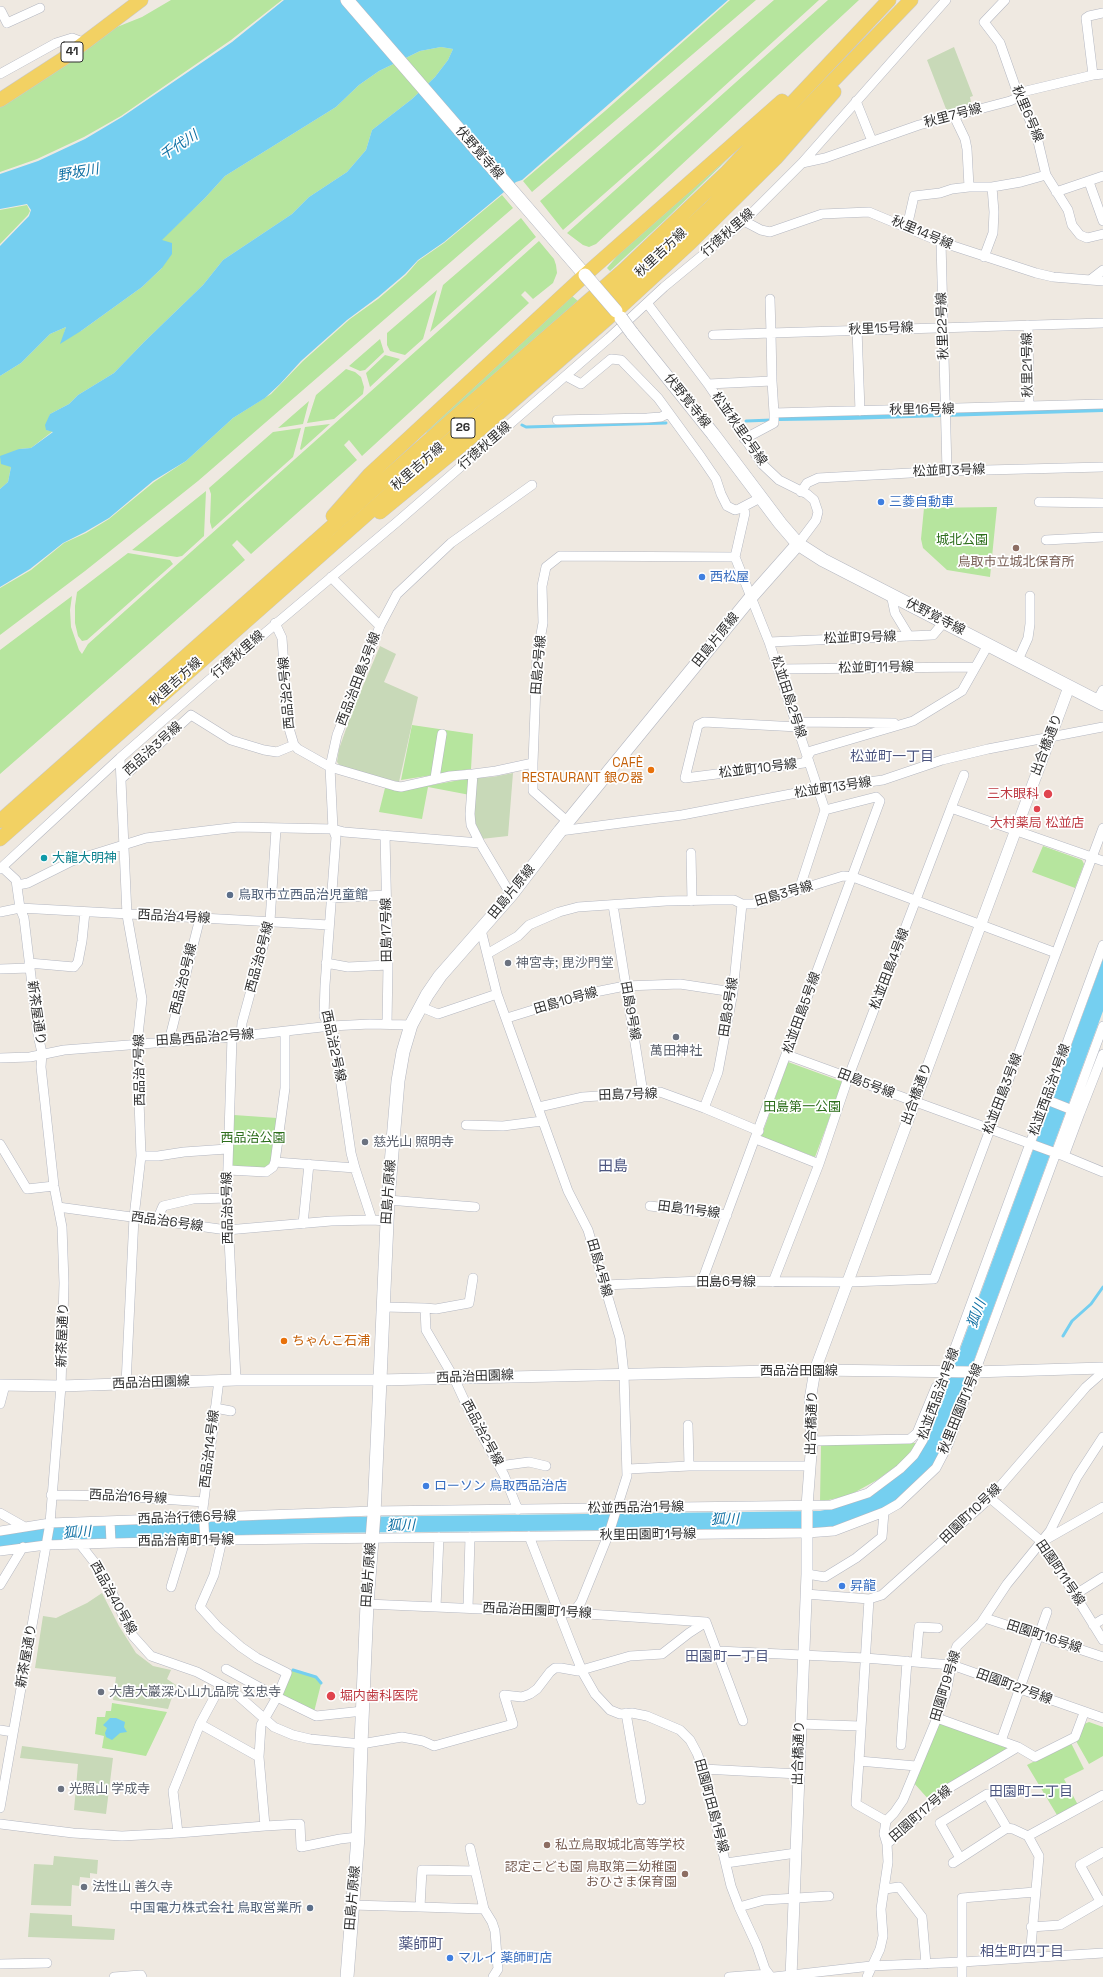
<!DOCTYPE html>
<html>
<head>
<meta charset="utf-8">
<style>
  body { margin:0 }
  canvas { display:block; background:#efe9e1 }
</style>
</head>
<body>
<canvas width="1103" height="1977"></canvas>
<script>
const context = document.querySelector('canvas').getContext('2d');
context.lineJoin = 'round';
function fill(path, color) { context.fillStyle = color; context.fill(path, 'evenodd'); }
const shape = rows => new Path2D(rows.map(r => 'M' + r).join(''));
function stroke(path, color, width, dash) { context.strokeStyle = color; context.lineWidth = width; context.lineCap = dash ? 'butt' : 'round'; context.setLineDash(dash || []); context.stroke(path); }
function drawText(font, color, halo, rows, align = 'center') {
  context.font = font + ' "Space Grotesk","Noto Sans JP",sans-serif'; context.lineWidth = 3.5; context.setLineDash([]); context.textBaseline = 'middle'; context.strokeStyle = halo; context.fillStyle = color; for (const [text, x, y, turn = 0] of rows) {
    context.save(); context.translate(x, y); context.rotate((+turn || 0) * Math.PI / 180); context.textAlign = isNaN(turn) ? turn : align; if (halo) context.strokeText(text, 0, 0); context.fillText(text, 0, 0); context.restore();
  }
}
fill(shape([
  [171,0,282,0,231,40,121,116,84,137,37,159,0,172,0,105,112,29,142,17],
  [730,0,756,0,532,192,523,181,605,111],
  [774,0,819,0,654,150,563,230,540,201],
  [828,0,859,0,596,244,589,247,583,245,567,233],
  [441,47,453,49,448,60,435,77,412,99,372,130,366,150,347,172,309,197,292,214,223,260,203,285,144,342,114,373,78,395,69,404,50,414,46,430,53,431,31,448,19,449,11,467,8,482,0,489,0,376,21,363,50,334,66,327,64,334,81,331,142,287,162,268,161,240,205,198,225,176,336,107,359,85,379,71,420,51],
  [732,155,665,220,610,271,607,268,624,248],
  [502,195,513,208,198,481,85,571,0,635,0,588,31,570,64,543,86,533,109,519,154,482,186,461,233,418,271,394,303,361,350,319,378,299,406,275,418,261,444,243],
  [27,205,30,211,28,215,0,244,0,210],
  [521,218,536,237,430,332,443,285],
  [539,241,554,259,556,265,557,273,553,283,533,299,525,291,521,295,529,303,362,456,349,440,344,445,357,460,251,554,237,540,232,545,245,560,0,774,0,650,72,596,70,610,71,627,79,650,82,654,88,644],
  [437,290,423,339,405,355,390,351,387,345,387,333],
  [572,296,578,301,427,433,426,432],
  [380,339,384,352,365,370,360,371,349,366],
  [385,355,400,359,370,387,366,373],
  [346,369,355,372,361,377,364,387,363,394,334,419,307,423,316,395],
  [309,401,303,424,278,428],
  [330,424,301,450,300,449,305,427],
  [301,428,293,457,212,529,210,522,211,494,209,488,273,432],
  [206,491,204,536,182,556,177,557,132,550],
  [997,507,990,577,947,570,923,548,921,539,924,508],
  [128,553,170,560,173,564,87,640,82,641,78,636,75,623,75,606,77,592],
  [412,725,473,734,471,769,401,780],
  [471,778,470,795,428,787,422,819,379,812,385,788,399,791],
  [1043,846,1082,860,1084,864,1075,888,1032,872],
  [788,1062,843,1082,815,1157,761,1137],
  [234,1115,277,1118,270,1165,268,1168,235,1168,232,1164],
  [917,1443,903,1461,877,1480,850,1495,820,1502,821,1444],
  [292,1670,316,1678,321,1684,314,1712,282,1695],
  [112,1703,167,1712,146,1756,102,1748,104,1736,95,1734,97,1717,105,1717,106,1711,111,1711],
  [938,1722,1008,1747,1008,1749,930,1801,913,1782],
  [1089,1722,1103,1727,1103,1756,1089,1764,1076,1741,1084,1724],
  [1071,1743,1084,1769,1064,1779,1078,1805,1057,1815,1027,1765]
]), '#b6e59e');
fill(shape([
  [954,47,973,96,970,97,972,107,948,114,927,60],
  [380,646,396,654,384,682,418,697,399,782,342,768,337,762,339,749,352,712],
  [513,773,508,836,481,839,472,822,475,778,493,777],
  [102,1593,119,1626,136,1653,153,1666,171,1670,167,1679,176,1685,168,1709,113,1700,116,1677,35,1668,43,1616,56,1618,87,1603],
  [22,1746,113,1758,106,1814,74,1810,78,1764,20,1758],
  [54,1856,98,1860,97,1874,90,1873,90,1878,80,1877,79,1886,72,1885,71,1906,31,1905,34,1864,53,1865],
  [30,1913,72,1915,72,1926,115,1929,114,1940,28,1937]
]), '#c8d9b8');
fill(shape([
  [284,0,728,0,522,180,516,182,444,242,418,260,405,274,378,297,347,320,301,361,280,384,265,398,233,418,186,461,153,481,109,518,85,532,63,543,30,569,0,587,0,489,8,482,11,467,1,464,0,456,19,449,31,448,53,432,46,430,45,425,50,414,69,404,78,395,114,373,144,342,203,285,223,260,292,214,309,197,347,172,366,150,372,130,412,99,435,77,448,60,453,49,441,47,420,51,379,71,359,85,336,107,225,176,205,198,162,240,172,243,172,254,162,268,142,287,81,331,60,344,66,327,50,334,21,363,0,376,0,246,29,216,31,210,27,204,0,209,0,174,38,161,85,139,122,117,232,42],
  [1103,407,1103,412,847,420,779,421,779,417],
  [1103,959,1103,1011,939,1455,931,1468,902,1496,880,1510,841,1525,819,1528,316,1533,56,1540,0,1547,0,1535,55,1527,347,1517,820,1511,838,1507,872,1494,890,1482,905,1469,933,1423],
  [110,1718,116,1718,125,1722,124,1727,127,1732,120,1733,112,1740,106,1737,105,1733,107,1728,103,1725]
]), '#75cff0');
stroke(shape([
  [746,421,772,420],
  [522,425,526,427,666,423],
  [1063,1336,1072,1321,1091,1304,1103,1287],
  [293,1670,316,1677,321,1683]
]), '#75cff0', 3);
const minor = shape([
  [1005,0,984,22,1000,43,1019,97,1036,133,1046,175,1068,210,1072,225,1080,235,1087,238,1103,234],
  [0,11,1,11,7,23,40,8],
  [0,74,56,43,72,38,85,43],
  [1093,75,1086,18,1089,16,1103,13],
  [856,101,872,141],
  [954,116,965,139,967,149,969,187,992,187,1021,182,1046,175],
  [802,163,825,158,919,125,1010,101,1019,97,1022,92,1093,75,1103,74],
  [1089,182,1103,221],
  [1056,192,1103,176],
  [744,221,761,230,770,232,822,214,869,212,941,242,1036,273,1053,277,1103,281],
  [907,227,914,196,940,193,952,189,969,187],
  [941,242,947,471],
  [984,257,993,233,994,212,992,187],
  [1090,280,1103,270],
  [647,303,708,384,762,464,779,480,807,494,814,500,818,512,816,520,798,544],
  [1028,325,1029,406],
  [857,329,860,411],
  [713,335,771,333,770,299],
  [566,376,581,384,611,359,621,360,658,398,701,457,716,479,721,494,727,506,735,510,739,509,760,498],
  [772,381,774,413,1103,404],
  [708,384,772,381,771,333,1103,323],
  [557,420,647,418,661,417,669,413],
  [744,439,774,423,774,413],
  [801,492,807,483,818,478,947,471,1103,467],
  [1039,502,1103,503],
  [743,508,745,513,735,557,769,642,825,810,799,890],
  [1046,540,1103,537],
  [331,577,380,626],
  [891,594,895,613,909,636],
  [275,623,282,638,288,725,294,745,298,749,330,767,395,786,401,787,450,776,473,774],
  [769,642,933,635,944,622],
  [1018,660,1028,638,1030,624,1030,596],
  [778,669,974,667],
  [1097,701,1103,690],
  [796,722,894,723],
  [798,727,704,722,698,725,685,778,804,763,811,751,913,721,962,691,988,645],
  [120,758,127,915,142,999,137,1044,141,1156,134,1217,126,1384],
  [533,763,533,791,568,822],
  [435,778,442,734],
  [121,779,191,715,231,740,264,750,277,752,294,745],
  [951,808,964,775],
  [560,831,682,815,817,789,883,780,942,760,988,749,1103,727],
  [385,835,388,965,387,1024],
  [691,853,692,901],
  [0,869,120,758,208,681,397,522,609,338,664,287,744,221,802,163,946,0],
  [18,885,28,883,72,861,146,838,238,827,333,829,344,832,480,843],
  [511,895,480,843,471,825,470,814,473,774,496,771,533,763,537,656,543,623,542,586,546,567,560,556,735,557],
  [331,898,386,895],
  [613,905,643,1093],
  [0,912,20,908,329,925],
  [481,930,497,994,568,1191,588,1230,620,1338,624,1374,627,1476,609,1533,581,1602,573,1613],
  [487,954,518,936,529,925,559,912,578,907,666,901,713,900,734,900,742,904,753,904,843,876,853,877,1056,953],
  [29,963,74,967,78,962,82,941,85,912],
  [326,963,348,967,388,965],
  [0,969,30,968],
  [421,1007,438,1014,497,994],
  [507,1018,585,994,625,986,680,984,733,992],
  [241,1036,242,1023,270,921,276,829],
  [232,1037,227,1198,236,1380],
  [169,1041,200,918],
  [787,1055,1064,1156,1103,1172],
  [0,1058,30,1057,64,1050,232,1037,331,1026,370,1024,411,1025],
  [1047,1100,1080,1113,1103,1054],
  [539,1107,583,1097,660,1092,704,1108,759,1131],
  [704,1108,718,1072,733,992,742,904],
  [466,1125,503,1126,542,1121],
  [756,1139,819,1164],
  [0,1144,27,1189,54,1186],
  [141,1156,158,1156,184,1152,227,1149],
  [1064,1156,1080,1113],
  [275,1162,285,1088,285,1032],
  [228,1170,266,1172,273,1167,275,1162,355,1168],
  [388,1200,475,1207],
  [650,1206,727,1215],
  [58,1207,227,1230,331,1221,372,1220],
  [157,1220,163,1206,193,1199,227,1198],
  [387,1221,372,1220,355,1168,351,1153,334,1036,324,1016,325,985,336,837,333,829,330,767,337,735,380,626,397,594,451,543,532,485],
  [303,1224,309,1164],
  [702,1281,880,801,876,797,825,810],
  [773,1282,819,1164,848,1078,951,808,1103,861],
  [604,1285,702,1281,848,1282,934,1279,1103,828],
  [384,1307,425,1308,426,1330,454,1378,472,1417,504,1475,518,1510],
  [425,1308,436,1309,469,1303,473,1278],
  [0,1404,5,1385],
  [215,1408,231,1411],
  [688,1425,689,1466],
  [812,1441,910,1439,917,1433,936,1387],
  [499,1466,529,1462,546,1466],
  [628,1469,689,1466,810,1466],
  [51,1495,120,1496,204,1502],
  [990,1498,1042,1542,1103,1640],
  [0,1513,23,1526],
  [110,1521,111,1543],
  [0,1531,50,1523,374,1511,831,1505,868,1493,900,1469,914,1455,923,1440,942,1383,1103,945],
  [529,1536,572,1646,583,1673,595,1694,610,1710,620,1714,632,1713,647,1716,680,1730,690,1740,697,1753,703,1769,731,1886,739,1907,757,1946,765,1969,771,1977],
  [222,1540,214,1575,200,1607,218,1627,241,1647,257,1658,287,1673,277,1697,226,1669],
  [1045,1540,1103,1507],
  [205,1541,203,1508,219,1380],
  [80,1544,102,1572,133,1636,151,1656,197,1672,233,1691,274,1727,293,1735,310,1739,361,1744,402,1737,423,1741,434,1746,513,1724,504,1695,522,1697,530,1694,537,1689,550,1672,555,1668,561,1668,578,1671,630,1656,662,1654,689,1633,706,1622],
  [0,1551,46,1545,222,1540,807,1533,834,1531,884,1512,898,1504,936,1468,948,1445,1103,1026],
  [807,1574,825,1577,856,1558,882,1537,884,1512],
  [0,1585,23,1547],
  [171,1587,185,1541],
  [806,1594,869,1599],
  [1076,1594,1103,1577],
  [367,1604,573,1613,706,1622],
  [436,1607,439,1537],
  [468,1608,470,1537],
  [985,1618,1103,1657],
  [706,1622,743,1721],
  [1093,1625,1103,1619],
  [718,1651,865,1658,952,1665,1103,1718],
  [916,1661,919,1627,938,1628],
  [626,1713,641,1800],
  [937,1718,1018,1747,1035,1757,1075,1737,1084,1713],
  [200,1724,221,1685],
  [800,1724,860,1726],
  [0,1730,13,1732],
  [1001,1741,1047,1612],
  [901,1745,907,1661],
  [259,1757,200,1724,173,1791,178,1833,265,1826],
  [859,1761,869,1599,882,1595,990,1498,1086,1387,1103,1372],
  [703,1769,799,1774],
  [0,1808,50,1523,61,1386,64,1283,62,1227,54,1186,41,1067,42,1053,38,1035,24,918,20,908,16,880,2,867],
  [886,1821,856,1804,859,1761,916,1766],
  [0,1824,73,1833,122,1836,178,1833],
  [1028,1836,1103,1795],
  [358,1837,340,1839,301,1847,300,1824,265,1826,259,1757,261,1725,277,1697,316,1716,363,1711],
  [887,1844,949,1788,1018,1747],
  [470,1848,484,1909,492,1922,495,1931,498,1969,493,1977],
  [960,1858,940,1823,987,1794,1007,1828,1013,1829,1028,1836,1039,1856,1030,1957],
  [726,1863,796,1853],
  [953,1863,1007,1828],
  [885,1889,899,1887,922,1917,926,1964],
  [1100,1901,1080,1865,1103,1852],
  [352,1905,420,1907,422,1870,475,1871],
  [420,1907,484,1909],
  [739,1907,764,1900,829,1896],
  [1031,1927,1060,1925,1103,1900],
  [0,1964,47,1963],
  [114,1977,141,1975,142,1977],
  [729,1977,768,1974],
  [774,1977,871,1966,962,1962,1103,1953],
  [867,1977,880,1949,883,1936,881,1909,888,1862,887,1844,884,1834,886,1821,894,1813,903,1800,937,1718,946,1693,953,1656,957,1646,981,1623,1007,1584,1050,1531,1077,1477,1103,1437],
  [962,1977,962,1898,1035,1892]
]);
const tertiary = shape([
  [0,1385,61,1386,236,1380,380,1380,815,1370,973,1372,1103,1368],
  [791,1977,807,1574,807,1506,812,1441,810,1400,815,1370,1069,687]
]);
const secondary = shape([
  [347,0,585,275],
  [632,333,713,434,780,523,798,544,823,560,1103,704],
  [347,1977,358,1837,361,1744,367,1604,374,1514,388,1200,398,1081,403,1052,411,1025,427,995,440,976,511,895,560,831,752,596,798,544]
]);
const primary = shape([
  [0,100,63,59,141,0],
  [380,512,469,439,616,311,691,242,776,158,834,92],
  [333,516,369,475,585,275,782,101],
  [0,821,462,411,624,270,727,172,889,0],
  [0,839,636,276,708,210,911,0]
]);
stroke(minor, '#b4b7c1', 10);
stroke(tertiary, '#b4b7c1', 12);
stroke(secondary, '#b4b7c1', 14);
stroke(primary, '#c9c9c9', 15);
stroke(minor, '#fff', 9);
stroke(tertiary, '#fff', 11);
stroke(secondary, '#fff', 13);
stroke(primary, '#f2d163', 14);
const secondaryBridge = shape([
  [585,275,616,311],
  [621,318,632,333]
]);
stroke(secondaryBridge, '#b4b7c1', 14, []);
stroke(secondaryBridge, '#fff', 13);
for (const [x, y, r, color] of [
  [881,502,4,"#3f7fe0"],
  [1016,548,4,"#8d6e63"],
  [702,577,4,"#3f7fe0"],
  [651,770,4,"#e8710a"],
  [1048,794,5,"#e0444e"],
  [1037,809,4,"#e0444e"],
  [44,858,4,"#0f9aa8"],
  [230,895,4,"#5c6f8a"],
  [508,963,4,"#6b7280"],
  [676,1037,4,"#6b7280"],
  [365,1142,4,"#6b7280"],
  [284,1341,4,"#e8710a"],
  [426,1486,4,"#3f7fe0"],
  [842,1586,4,"#3f7fe0"],
  [101,1692,4,"#6b7280"],
  [331,1696,5,"#e0444e"],
  [61,1789,4,"#6b7280"],
  [547,1845,4,"#8d6e63"],
  [685,1874,4,"#8d6e63"],
  [84,1887,4,"#6b7280"],
  [310,1908,4,"#5c6f8a"],
  [450,1958,4,"#3f7fe0"]
]) { const dot = new Path2D(); dot.arc(x, y, r, 0, 2 * Math.PI); context.fillStyle = color; context.fill(dot); stroke(dot, '#fff', 1.5); }
for (const [x, y, w] of [
  [72,52,22],
  [463,428,24]
]) { const box = new Path2D(); box.roundRect(x - w / 2, y - 10, w, 20, 3); context.fillStyle = '#fff'; context.fill(box); stroke(box, '#2e2e2e', 1); }
drawText('bold 12px', '#2e2e2e', null, [
  ["41",72,52],
  ["26",463,428]
]);
drawText('13px', '#2e2e2e', '#fff', [
  ["秋里6号線",1027,114,67],
  ["秋里7号線",953,116,-15],
  ["伏野覚寺線",479,153,49],
  ["行徳秋里線",728,233,-41],
  ["秋里14号線",922,233,23],
  ["秋里吉方線",661,253,-43],
  ["秋里22号線",943,326,-92],
  ["秋里15号線",881,329,-2],
  ["秋里21号線",1028,365,-91],
  ["伏野覚寺線",687,401,51],
  ["秋里16号線",922,410,-1],
  ["松並秋里2号線",739,429,55],
  ["行徳秋里線",485,446,-41],
  ["秋里吉方線",418,467,-41],
  ["松並町3号線",949,471,-2],
  ["伏野覚寺線",935,617,27],
  ["松並町9号線",860,638,-2],
  ["田島片原線",716,640,-51],
  ["行徳秋里線",238,655,-41],
  ["田島2号線",539,665,-85],
  ["松並町11号線",876,668,-1],
  ["西品治田島3号線",359,679,-69],
  ["秋里吉方線",176,682,-42],
  ["西品治2号線",287,693,-95],
  ["松並田島2号線",788,697,72],
  ["出合橋通り",1047,745,-69],
  ["西品治3号線",153,749,-42],
  ["松並町10号線",758,769,-7],
  ["松並町13号線",833,788,-9],
  ["田島片原線",512,892,-51],
  ["田島3号線",784,894,-16],
  ["西品治4号線",174,917,3],
  ["田島17号線",387,930,-91],
  ["西品治8号線",260,957,-75],
  ["松並田島4号線",890,969,-69],
  ["西品治9号線",184,979,-76],
  ["田島10号線",566,1001,-16],
  ["田島8号線",729,1007,-81],
  ["田島9号線",630,1011,80],
  ["新茶屋通り",36,1013,82],
  ["松並田島5号線",802,1013,-70],
  ["田島西品治2号線",205,1038,-4],
  ["西品治2号線",333,1046,78],
  ["西品治7号線",140,1070,-91],
  ["田島5号線",866,1084,21],
  ["松並西品治1号線",1050,1090,-70],
  ["出合橋通り",917,1094,-70],
  ["松並田島3号線",1003,1094,-69],
  ["田島7号線",628,1095,-2],
  ["田島片原線",389,1192,-86],
  ["西品治5号線",228,1208,-91],
  ["田島11号線",689,1210,7],
  ["西品治6号線",167,1222,8],
  ["田島4号線",599,1268,74],
  ["田島6号線",726,1282],
  ["新茶屋通り",63,1335,-88],
  ["西品治田園線",799,1371],
  ["西品治田園線",475,1377,-2],
  ["西品治田園線",151,1383,-2],
  ["松並西品治1号線",939,1394,-70],
  ["秋里田園町1号線",961,1409,-68],
  ["出合橋通り",812,1423,-88],
  ["西品治2号線",482,1433,62],
  ["西品治14号線",210,1449,-83],
  ["西品治16号線",128,1497,3],
  ["松並西品治1号線",636,1508,-1],
  ["田園町10号線",971,1514,-44],
  ["西品治行徳6号線",187,1518,-2],
  ["秋里田園町1号線",648,1535,-1],
  ["西品治南町1号線",186,1541,-1],
  ["田園町11号線",1060,1573,56],
  ["田島片原線",369,1575,-86],
  ["西品治40号線",113,1598,61],
  ["西品治田園町1号線",537,1611,3],
  ["田園町16号線",1044,1637,18],
  ["新茶屋通り",27,1656,-80],
  ["田園町9号線",946,1686,-73],
  ["田園町27号線",1014,1687,20],
  ["出合橋通り",799,1753,-88],
  ["田園町田島1号線",711,1806,75],
  ["田園町17号線",921,1814,-41],
  ["田島片原線",353,1898,-85]
]);
drawText('13px', '#366cbe', '#fff', [
  ["三菱自動車",889,502],
  ["西松屋",710,577],
  ["ローソン 鳥取西品治店",434,1486],
  ["昇龍",850,1586],
  ["マルイ 薬師町店",458,1958]
], 'left');
drawText('13px', '#2c6e1b', '#fff', [
  ["城北公園",962,540],
  ["田島第一公園",802,1107],
  ["西品治公園",253,1138]
]);
drawText('13px', '#785e54', '#fff', [
  ["鳥取市立城北保育所",1016,562],
  ["私立鳥取城北高等学校",555,1845,"left"],
  ["認定こども園 鳥取第二幼稚園",677,1867,"right"],
  ["おひさま保育園",677,1882,"right"]
]);
drawText('13px', '#c56008', '#fff', [
  ["CAFÈ",643,763],
  ["RESTAURANT 銀の器",643,778],
  ["ちゃんこ石浦",292,1341,"left"]
], 'right');
drawText('13px', '#be3a42', '#fff', [
  ["三木眼科",1039,794],
  ["大村薬局 松並店",1037,823,"center"],
  ["堀内歯科医院",340,1696,"left"]
], 'right');
drawText('13px', '#0d838f', '#fff', [
  ["大龍大明神",52,858]
], 'left');
drawText('13px', '#4e5e75', '#fff', [
  ["鳥取市立西品治児童館",238,895],
  ["中国電力株式会社 鳥取営業所",302,1908,"right"]
], 'left');
drawText('13px', '#5b616d', '#fff', [
  ["神宮寺; 毘沙門堂",516,963],
  ["萬田神社",676,1051,"center"],
  ["慈光山 照明寺",373,1142],
  ["大唐大巖深心山九品院 玄忠寺",109,1692],
  ["光照山 学成寺",69,1789],
  ["法性山 善久寺",92,1887]
], 'left');
drawText('italic 14px', '#0d6fa3', '#fff', [
  ["千代川",179,146,-33],
  ["野坂川",78,173,-10],
  ["狐川",977,1314,-69],
  ["狐川",725,1520,-1],
  ["狐川",401,1526,-1],
  ["狐川",77,1533,-4]
]);
drawText('14px', '#4d5680', '#fff', [
  ["松並町一丁目",892,757],
  ["田園町一丁目",727,1657],
  ["田園町二丁目",1031,1792],
  ["相生町四丁目",1022,1952]
]);
drawText('15px', '#4d5680', '#fff', [
  ["田島",613,1167],
  ["薬師町",421,1945]
]);
</script>
</body>
</html>
